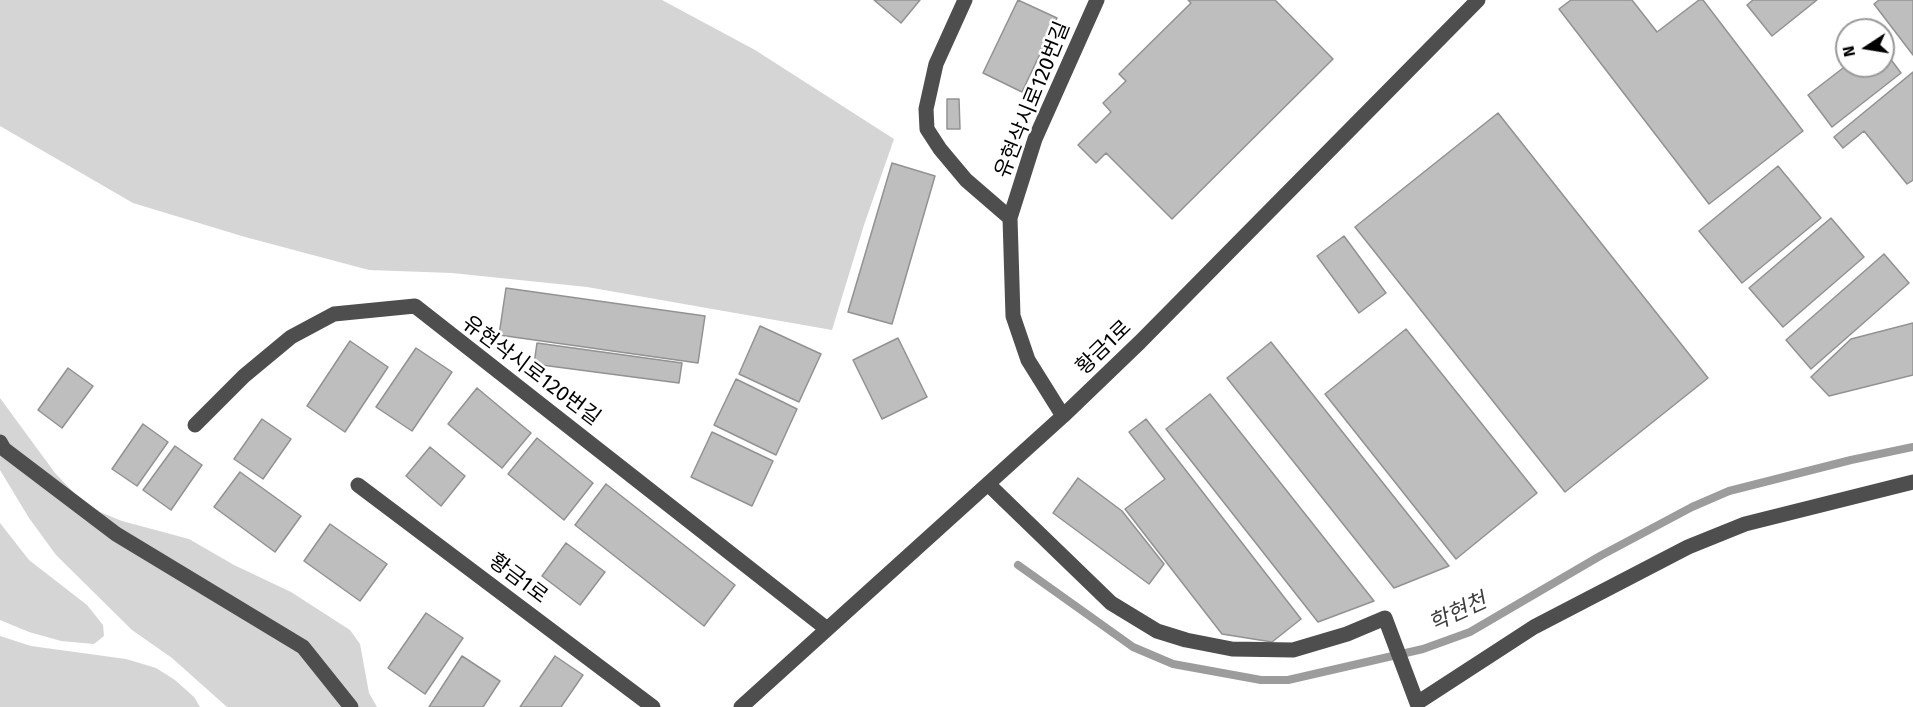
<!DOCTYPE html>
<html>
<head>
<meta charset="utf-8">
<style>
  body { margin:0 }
  #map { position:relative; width:1913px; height:707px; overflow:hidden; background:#fff; font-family:"Fira Sans",sans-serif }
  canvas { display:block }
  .north { position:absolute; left:1835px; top:18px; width:60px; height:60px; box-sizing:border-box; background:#fff; border:2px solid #999; border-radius:50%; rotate:258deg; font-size:16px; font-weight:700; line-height:24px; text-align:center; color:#000 }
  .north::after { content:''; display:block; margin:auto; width:21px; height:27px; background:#000; clip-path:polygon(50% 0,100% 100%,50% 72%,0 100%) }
</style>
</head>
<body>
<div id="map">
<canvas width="1913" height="707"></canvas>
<div class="north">N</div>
</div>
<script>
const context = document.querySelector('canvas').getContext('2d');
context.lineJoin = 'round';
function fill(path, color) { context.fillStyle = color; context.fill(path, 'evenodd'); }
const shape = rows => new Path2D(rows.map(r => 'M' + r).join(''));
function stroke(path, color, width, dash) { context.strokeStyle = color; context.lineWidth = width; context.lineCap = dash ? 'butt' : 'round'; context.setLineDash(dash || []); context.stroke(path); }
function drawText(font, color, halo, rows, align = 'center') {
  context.font = font + ' "Fira Sans","Noto Sans KR",sans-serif'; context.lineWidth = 5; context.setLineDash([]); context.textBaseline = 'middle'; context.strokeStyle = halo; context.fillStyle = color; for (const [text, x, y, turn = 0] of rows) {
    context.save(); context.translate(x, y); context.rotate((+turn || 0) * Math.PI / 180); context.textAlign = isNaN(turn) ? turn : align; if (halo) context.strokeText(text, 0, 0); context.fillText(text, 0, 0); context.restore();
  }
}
fill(shape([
  [0,0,662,0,755,50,894,139,864,225,832,330,587,287,452,273,369,270,245,237,133,203,0,126],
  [0,398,55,473,79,498,100,512,122,521,189,539,234,565,291,592,350,630,360,644,369,693,377,707,227,707,172,658,132,630,56,555,29,518,0,470],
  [0,523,29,560,87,605,103,625,104,636,94,644,61,641,29,632,0,620],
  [0,636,31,646,126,659,156,668,175,680,194,697,200,707,0,707]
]), '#d5d5d5');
stroke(shape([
  [1018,565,1133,647,1173,664,1261,680,1288,680,1423,649,1470,632,1600,556,1692,507,1729,491,1851,460,1913,447]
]), '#9c9c9c', 8);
const building = shape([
  [874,0,920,0,901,23,874,0],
  [1018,0,1057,18,1022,92,983,73,1018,0],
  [1188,0,1275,0,1333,59,1172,219,1106,153,1096,163,1078,145,1111,112,1103,103,1126,81,1119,74,1191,3,1188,0],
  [1571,0,1632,0,1657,32,1699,0,1703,0,1803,131,1709,204,1559,9,1571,0],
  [1753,0,1817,0,1772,36,1747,5,1753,0],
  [1879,0,1913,0,1913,55,1874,4,1879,0],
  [1883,49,1901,73,1832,127,1808,95,1847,65,1883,66,1883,49],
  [1913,72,1913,180,1907,184,1864,131,1843,148,1834,137,1913,72],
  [947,99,959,99,960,129,947,129,947,99],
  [1498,113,1708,378,1565,492,1355,227,1498,113],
  [892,163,935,176,892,324,848,312,892,163],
  [1778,166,1821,218,1742,283,1699,231,1778,166],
  [1831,218,1864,257,1783,327,1749,288,1831,218],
  [1344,236,1386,293,1359,313,1317,256,1344,236],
  [1884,254,1909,283,1811,369,1786,340,1884,254],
  [506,288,705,316,698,363,499,335,506,288],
  [1913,323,1913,375,1829,396,1811,377,1851,339,1913,323],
  [760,326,821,354,799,402,739,374,760,326],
  [1406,329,1537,493,1456,559,1325,394,1406,329],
  [898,338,927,397,882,419,853,360,898,338],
  [350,341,388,367,345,432,307,406,350,341],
  [1271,342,1449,566,1394,588,1227,378,1271,342],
  [537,343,682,363,679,383,534,364,537,343],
  [416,348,452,372,412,431,376,407,416,348],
  [68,368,93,386,62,428,38,410,68,368],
  [736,379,797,409,776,455,714,425,736,379],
  [477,388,531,433,502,468,448,424,477,388],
  [1210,394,1374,601,1318,622,1166,429,1210,394],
  [262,419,291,439,263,479,234,459,262,419],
  [1146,419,1301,619,1272,642,1222,634,1125,509,1165,479,1129,432,1146,419],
  [143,424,168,442,137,486,112,469,143,424],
  [712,432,773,461,752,506,691,477,712,432],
  [537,438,593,483,564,520,508,474,537,438],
  [175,446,202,465,171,510,143,490,175,446],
  [430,447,465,476,441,506,406,476,430,447],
  [240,472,301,516,275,552,214,507,240,472],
  [1078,478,1122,511,1164,564,1149,584,1053,513,1078,478],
  [606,484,735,585,704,626,575,525,606,484],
  [330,524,387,564,360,601,304,561,330,524],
  [566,543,605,572,580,605,542,576,566,543],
  [426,613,463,638,425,694,388,668,426,613],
  [462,656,500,681,483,707,429,707,462,656],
  [555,656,583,675,561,707,520,707,555,656]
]);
fill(building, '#bebebe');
stroke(building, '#929292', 1.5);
stroke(shape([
  [965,0,936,64,926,109,927,129,940,149,966,180,1010,218],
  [1063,416,1028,360,1013,316,1010,218,1035,139,1097,0],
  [195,425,244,376,291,337,334,314,415,306,827,629],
  [0,442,4,449,116,534,303,647,351,707],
  [988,484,1111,603,1157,631,1186,640,1232,649,1293,650,1347,634,1385,618,1417,703,1534,627,1688,547,1745,524,1913,482],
  [358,485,653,707],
  [741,707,1063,416,1140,342,1478,0]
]), '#4e4e4e', 15);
drawText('21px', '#000', '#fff', [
  ["유현삭시로120번길",1033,100,-68],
  ["황금1로",1104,348,-44],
  ["유현삭시로120번길",531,371,37],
  ["황금1로",518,579,37]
]);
drawText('italic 22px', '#3d3d3d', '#fff', [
  ["학현천",1458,613,-25]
]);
</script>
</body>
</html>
